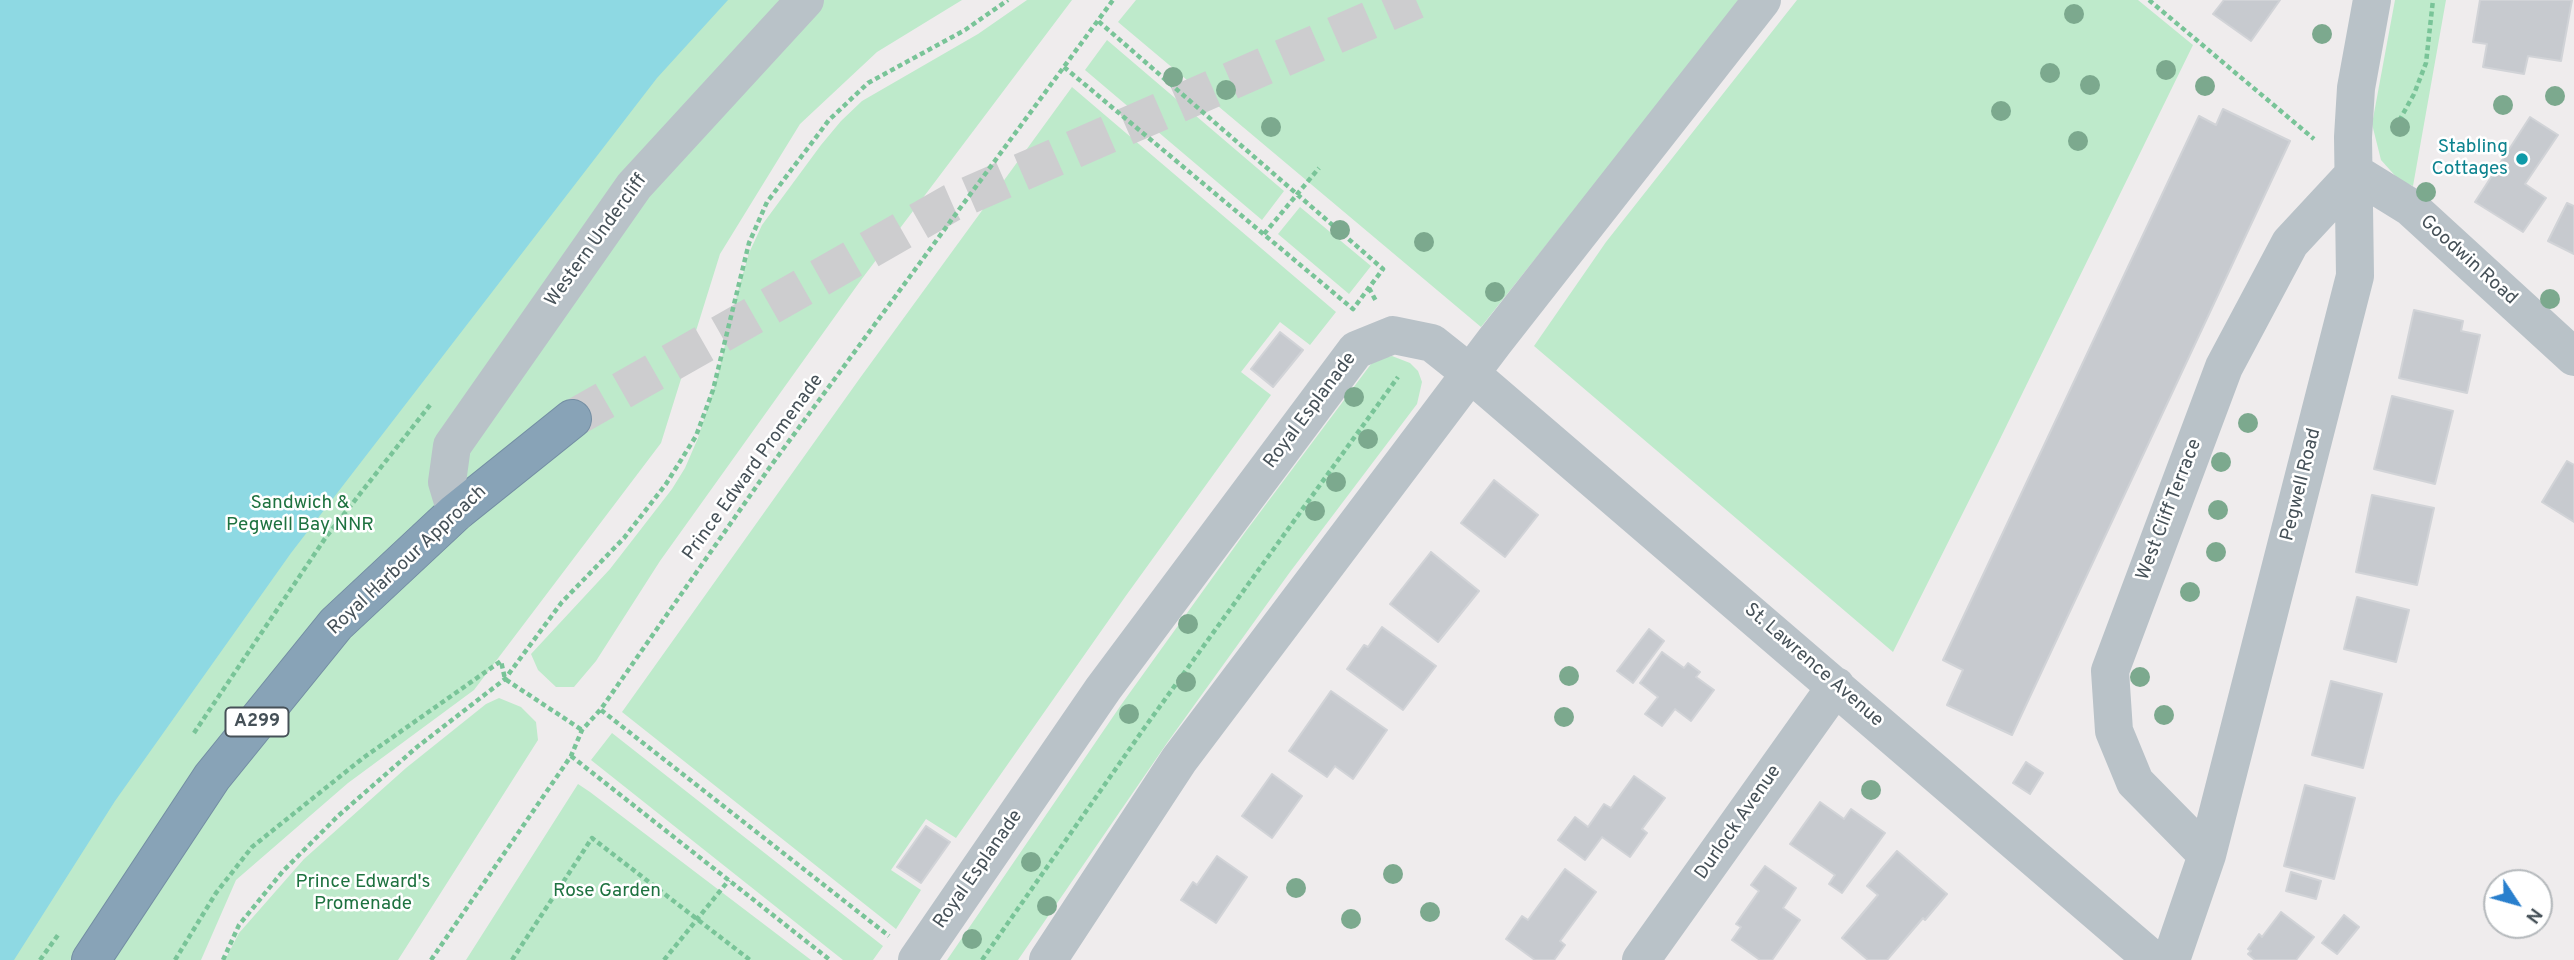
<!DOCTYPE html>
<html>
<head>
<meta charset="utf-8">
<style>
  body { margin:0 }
  #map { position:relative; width:2574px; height:960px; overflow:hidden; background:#efeced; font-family:Overpass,sans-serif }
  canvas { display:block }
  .north { position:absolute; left:2483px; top:869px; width:70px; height:70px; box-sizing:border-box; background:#fff; border:2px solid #b5b9bc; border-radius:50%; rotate:126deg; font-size:19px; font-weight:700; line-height:28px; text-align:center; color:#465158 }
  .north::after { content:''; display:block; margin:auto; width:24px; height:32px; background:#297fcd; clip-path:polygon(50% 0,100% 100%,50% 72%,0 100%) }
</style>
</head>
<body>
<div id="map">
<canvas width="2574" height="960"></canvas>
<div class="north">N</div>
</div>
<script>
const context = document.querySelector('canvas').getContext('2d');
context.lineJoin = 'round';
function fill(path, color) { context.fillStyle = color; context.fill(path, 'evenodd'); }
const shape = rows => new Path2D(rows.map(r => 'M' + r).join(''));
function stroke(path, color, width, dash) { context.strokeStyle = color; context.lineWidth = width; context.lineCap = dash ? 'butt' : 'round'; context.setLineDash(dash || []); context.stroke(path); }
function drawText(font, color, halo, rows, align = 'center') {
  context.font = font + ' Overpass,sans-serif'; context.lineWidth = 5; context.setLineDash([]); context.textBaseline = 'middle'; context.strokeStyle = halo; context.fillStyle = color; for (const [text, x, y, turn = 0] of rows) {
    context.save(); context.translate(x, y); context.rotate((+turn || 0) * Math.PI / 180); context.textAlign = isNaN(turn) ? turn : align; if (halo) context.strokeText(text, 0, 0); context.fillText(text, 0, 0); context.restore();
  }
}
fill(shape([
  [386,0,962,0,877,52,800,124,720,254,661,443,474,690,348,783,236,880,201,960,0,960],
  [1027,0,1072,0,861,280,660,561,596,661,574,687,556,687,538,670,531,654,610,569,672,489,685,468,698,438,717,378,738,291,749,253,762,225,821,145,841,121,862,101,978,34],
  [1136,0,1741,0,1481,327,1118,22],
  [1797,0,2138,0,2193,45,1998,443,1893,652,1534,346,1606,242],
  [2395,0,2446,0,2413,186,2399,180,2381,160,2372,124],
  [1107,40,1284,191,1262,220,1085,70],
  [1072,87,1336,312,1310,345,1280,322,1241,372,1271,395,1125,597,956,838,926,819,891,870,921,890,896,929,622,712,860,378],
  [1300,207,1371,266,1349,294,1278,234],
  [1392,356,1410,363,1418,371,1422,382,1417,404,1290,572,1167,743,1018,960,947,960,1121,705,1246,531,1374,360],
  [499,698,521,707,536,722,538,740,398,960,225,960,239,933,304,859,406,768,486,704],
  [612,733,883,946,873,960,843,960,591,760],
  [578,784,590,792,811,960,466,960]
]), '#beeacb');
fill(shape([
  [0,0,728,0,657,78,291,553,115,801,14,960,0,960]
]), '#8ed9e3');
const building = shape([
  [2224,0,2280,0,2251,41,2213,14,2224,0],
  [2480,0,2572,0,2561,61,2528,56,2524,74,2483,67,2487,44,2473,42,2480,0],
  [2223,109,2290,141,2012,735,1947,705,1963,670,1943,660,2199,116,2216,125,2223,109],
  [2530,117,2558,135,2525,184,2546,198,2523,232,2475,202,2530,117],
  [2567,203,2574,206,2574,254,2548,241,2567,203],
  [2414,310,2463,321,2461,331,2480,335,2467,393,2399,378,2414,310],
  [1280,332,1303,350,1273,387,1251,369,1280,332],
  [2392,396,2453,411,2435,484,2374,469,2392,396],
  [2567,461,2574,465,2574,522,2542,502,2567,461],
  [1494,480,1538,515,1505,557,1461,523,1494,480],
  [2372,495,2434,508,2417,585,2356,572,2372,495],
  [1431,552,1479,591,1438,642,1390,604,1431,552],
  [2357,597,2409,610,2396,662,2344,649,2357,597],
  [1382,627,1436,666,1403,710,1347,669,1364,645,1368,647,1382,627],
  [1649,629,1664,641,1633,683,1617,671,1649,629],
  [1662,652,1684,668,1688,663,1700,672,1696,677,1714,690,1691,721,1675,709,1662,726,1645,714,1658,697,1640,683,1662,652],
  [2331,681,2382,694,2363,768,2312,755,2331,681],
  [1331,691,1387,730,1353,779,1335,766,1327,777,1289,751,1331,691],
  [2026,762,2043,773,2030,794,2013,783,2026,762],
  [1272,774,1302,796,1272,838,1242,816,1272,774],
  [1634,776,1665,798,1642,829,1647,833,1630,857,1602,837,1585,860,1558,840,1575,817,1588,827,1604,804,1611,808,1634,776],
  [2305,785,2355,798,2334,879,2284,866,2305,785],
  [1820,802,1844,819,1851,809,1885,833,1842,893,1829,884,1835,875,1790,844,1820,802],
  [926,826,950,842,921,883,897,867,926,826],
  [1897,851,1947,894,1925,920,1923,918,1887,960,1868,960,1842,938,1878,895,1867,886,1897,851],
  [1217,856,1247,877,1216,923,1181,900,1193,882,1197,885,1217,856],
  [1765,866,1796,888,1783,908,1800,920,1772,960,1760,960,1732,940,1741,927,1736,924,1759,891,1751,885,1765,866],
  [1565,869,1596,892,1560,941,1565,945,1554,960,1535,960,1506,939,1522,916,1528,920,1565,869],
  [2291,872,2321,881,2316,899,2286,891,2291,872],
  [2281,912,2314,937,2296,960,2255,960,2248,954,2251,951,2248,949,2259,934,2262,937,2281,912],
  [2344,915,2359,927,2337,954,2322,943,2344,915]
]);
fill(building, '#c7cacf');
stroke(building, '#d1d3d7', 2);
stroke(shape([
  [572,419,951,203,1416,0]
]), '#cdcdcf', 38, [38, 19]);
const highway = shape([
  [91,960,212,777,336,624,456,512,572,419]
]);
stroke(highway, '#738ea3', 40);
stroke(shape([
  [2149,0,2314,139],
  [1064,67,1353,309,1383,269,1097,20],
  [2392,125,2399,121,2414,94,2426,63,2433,0],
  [1264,234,1319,168],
  [1369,288,1377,303],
  [601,710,889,936],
  [194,733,326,537,430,405],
  [571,756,830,960],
  [40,960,58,935],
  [175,960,216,893,252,847,363,758,501,661,505,679,582,730],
  [223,960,239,925,283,871,338,816,417,747,505,679,562,602,624,538,666,484,696,436,713,390,749,243,767,202,829,120,868,83,965,30,1008,0],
  [431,960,571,756,582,730,601,709,770,467,1113,0],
  [512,960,592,838,750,960],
  [664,960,729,880],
  [982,960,1145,727,1398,377]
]), '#79c498', 4.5, [5, 3.5]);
stroke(shape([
  [2355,173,2410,207,2574,357],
  [456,512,447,482,452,446,634,186,805,0],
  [2207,855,2135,782,2114,731,2110,671,2224,367,2290,243,2355,173],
  [917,960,1103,689,1356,350,1393,335,1432,343,1471,374,2153,960],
  [1048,960,1179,760,1494,342,1762,0],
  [1641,960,1836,686],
  [2171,960,2207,855,2355,276,2353,137,2356,88,2372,0]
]), '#b9c2c8', 38);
stroke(highway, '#88a3b7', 38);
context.fillStyle = '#7ca98e';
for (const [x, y] of [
  [2074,14],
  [2322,34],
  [2166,70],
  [2050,73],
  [1173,77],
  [2090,85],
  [2205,86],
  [1226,90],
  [2555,96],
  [2503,105],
  [2001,111],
  [1271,127],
  [2400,127],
  [2078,141],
  [2426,192],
  [1340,230],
  [1424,242],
  [1495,292],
  [2550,299],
  [1354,397],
  [2248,423],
  [1368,439],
  [2221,462],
  [1336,482],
  [2218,510],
  [1315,511],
  [2216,552],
  [2190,592],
  [1188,624],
  [1569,676],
  [2140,677],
  [1186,682],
  [1129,714],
  [2164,715],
  [1564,717],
  [1871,790],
  [1031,862],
  [1393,874],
  [1296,888],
  [1047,906],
  [1430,912],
  [1351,919],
  [972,939]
]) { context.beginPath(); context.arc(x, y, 10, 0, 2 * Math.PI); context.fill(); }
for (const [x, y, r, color] of [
  [2522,159,7,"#0f9aa8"]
]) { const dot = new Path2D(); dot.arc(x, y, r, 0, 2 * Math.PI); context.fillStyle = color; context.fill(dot); stroke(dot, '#fff', 2.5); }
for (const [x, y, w] of [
  [257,722,63]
]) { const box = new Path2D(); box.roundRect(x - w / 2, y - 14.5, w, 29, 5); context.fillStyle = '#fff'; context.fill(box); stroke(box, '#465158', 2); }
drawText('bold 18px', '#465158', null, [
  ["A299",257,722]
]);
drawText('19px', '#0d838f', '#fff', [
  ["Stabling",2508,148],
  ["Cottages",2508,170]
], 'right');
drawText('19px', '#465158', '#fff', [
  ["Western Undercliff",597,241,-54],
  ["Goodwin Road",2468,261,42],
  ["Royal Esplanade",1311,411,-53],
  ["Prince Edward Promenade",754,468,-54],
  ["Pegwell Road",2302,485,-76],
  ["West Cliff Terrace",2170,510,-69],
  ["Royal Harbour Approach",408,561,-43],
  ["St. Lawrence Avenue",1813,666,41],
  ["Durlock Avenue",1739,823,-55],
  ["Royal Esplanade",979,870,-55]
]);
drawText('19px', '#1e7240', '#fff', [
  ["Sandwich &",300,504],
  ["Pegwell Bay NNR",300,526],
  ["Prince Edward's",363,883],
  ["Promenade",363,905],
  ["Rose Garden",607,892]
]);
</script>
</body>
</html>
